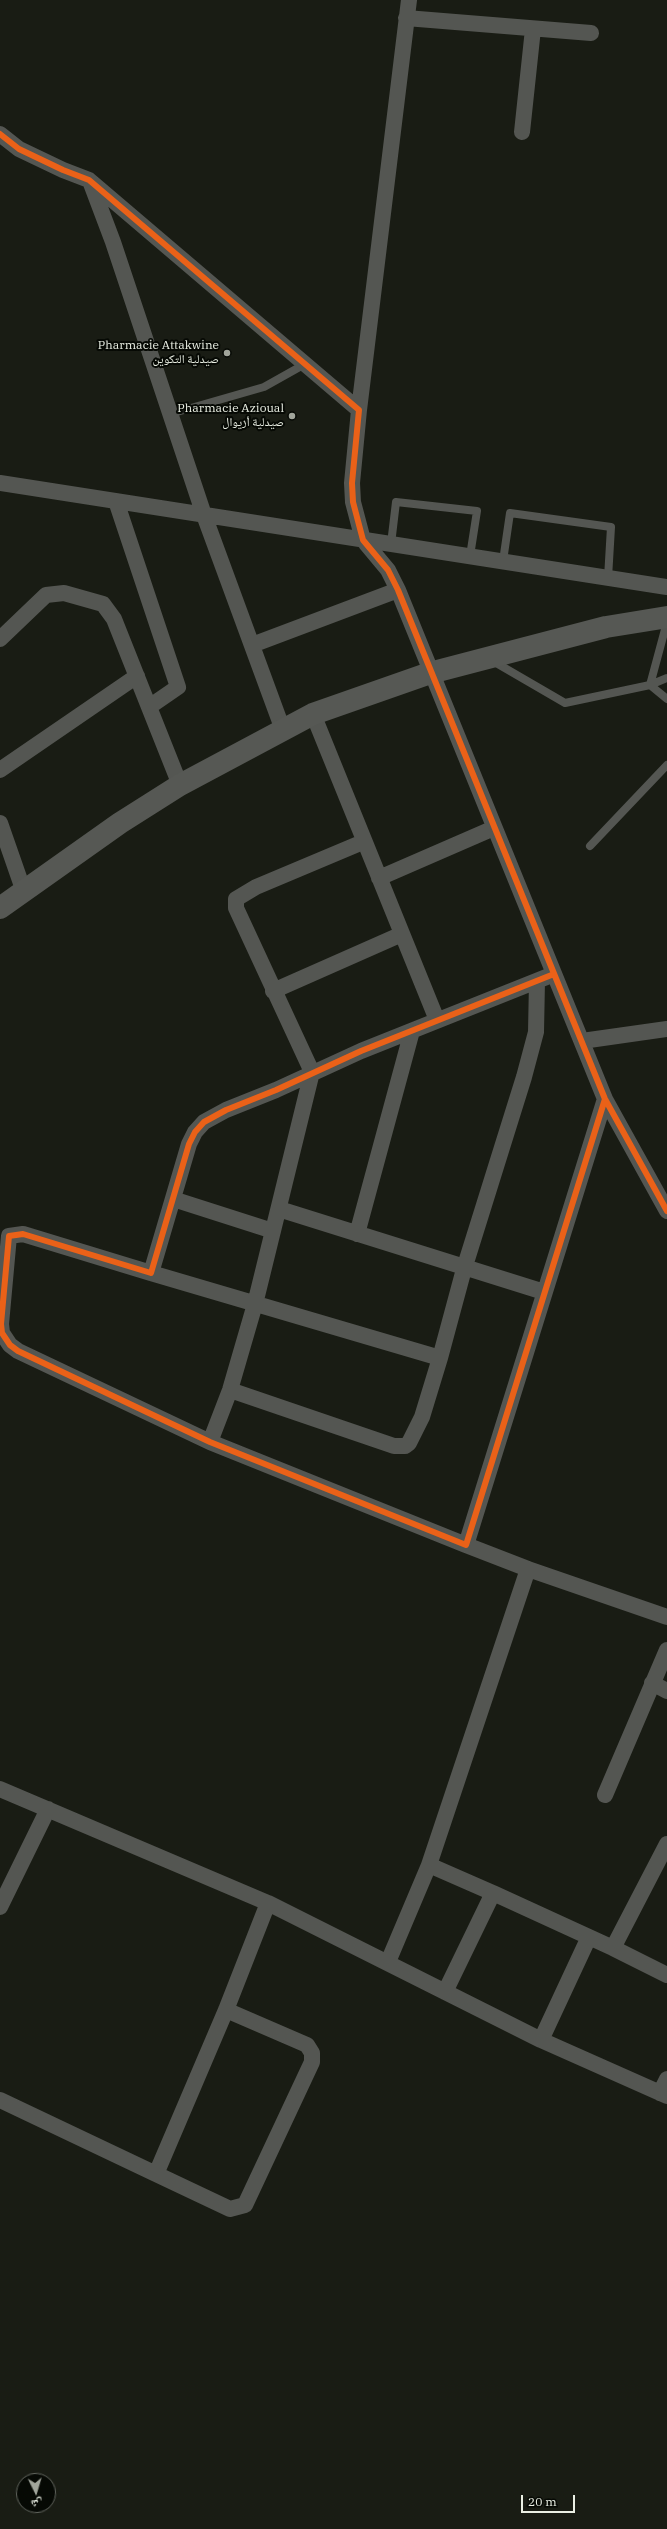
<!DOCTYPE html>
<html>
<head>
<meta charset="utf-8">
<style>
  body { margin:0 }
  #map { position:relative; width:667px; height:2529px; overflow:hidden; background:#191c14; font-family:"IBM Plex Serif","Noto Naskh Arabic",serif }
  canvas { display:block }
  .north { position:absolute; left:16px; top:2473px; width:40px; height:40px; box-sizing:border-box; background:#060904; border:1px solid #61655e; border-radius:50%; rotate:175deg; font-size:11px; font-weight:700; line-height:16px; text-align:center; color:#eaefe4 }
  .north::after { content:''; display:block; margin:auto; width:14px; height:18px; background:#a1a59b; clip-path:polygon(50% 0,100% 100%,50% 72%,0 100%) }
  .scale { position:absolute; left:521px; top:2495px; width:54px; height:18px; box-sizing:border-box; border:2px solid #eaefe4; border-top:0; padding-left:5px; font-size:12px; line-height:14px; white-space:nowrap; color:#eaefe4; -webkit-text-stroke:3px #060904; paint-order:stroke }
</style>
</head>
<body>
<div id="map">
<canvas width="667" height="2529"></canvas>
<div class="north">ش</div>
<div class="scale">20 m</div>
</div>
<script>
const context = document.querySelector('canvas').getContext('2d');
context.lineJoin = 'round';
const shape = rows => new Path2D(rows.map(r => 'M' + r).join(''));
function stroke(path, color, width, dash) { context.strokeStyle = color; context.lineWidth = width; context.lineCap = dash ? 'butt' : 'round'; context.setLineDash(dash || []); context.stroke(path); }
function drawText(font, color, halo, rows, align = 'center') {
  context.font = font + ' "IBM Plex Serif","Noto Naskh Arabic",serif'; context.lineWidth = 4; context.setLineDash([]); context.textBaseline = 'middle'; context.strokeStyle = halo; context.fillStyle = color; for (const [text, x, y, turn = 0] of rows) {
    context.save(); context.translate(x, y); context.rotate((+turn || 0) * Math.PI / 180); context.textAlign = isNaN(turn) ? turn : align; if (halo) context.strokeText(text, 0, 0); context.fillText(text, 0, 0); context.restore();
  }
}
stroke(shape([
  [170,414,264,387,305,364],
  [391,544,396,502,477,511,470,556],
  [503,561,510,513,611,527,608,578],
  [491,660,565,703,650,685,667,622],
  [667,678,650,685,667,699],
  [590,846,667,765]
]), '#545652', 8);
stroke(shape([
  [406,18,591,33],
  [522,132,533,29],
  [0,134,19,149,63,170,89,180,359,410,352,483,353,502,363,540,388,570,398,590,605,1099,667,1211],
  [90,181,113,242,204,515,283,730],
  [359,410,409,0],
  [0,483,667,587],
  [116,501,178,687,149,707],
  [0,639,46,595,64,593,103,604,114,619,180,785],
  [252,645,398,590],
  [313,714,437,1020],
  [0,770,137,676],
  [0,823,23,889],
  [379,878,494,828],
  [554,974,361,1051,276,1090,226,1110,204,1122,195,1132,189,1144,151,1273,23,1234,9,1236,1,1324,2,1333,10,1345,18,1351,210,1442,466,1545,605,1099],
  [273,991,402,934],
  [582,1041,667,1029],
  [173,1199,273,1231],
  [279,1209,544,1292],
  [357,1234,412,1031],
  [151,1273,440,1358],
  [230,1390,394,1446,405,1446,409,1443,422,1417,440,1358,464,1269,524,1077,536,1032,537,981],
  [210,1442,230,1390,255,1304,312,1072,236,908,236,899,256,887,363,842],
  [528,1569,667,1617],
  [652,1683,667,1691],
  [0,1789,268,1903,541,2040,667,2096],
  [605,1795,667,1650],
  [429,1865,493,1893],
  [0,1907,48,1809],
  [613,1948,667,1975],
  [388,1962,429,1865,528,1569,466,1545],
  [445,1992,493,1893,613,1948,667,1844],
  [541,2040,589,1937],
  [660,2093,667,2079],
  [0,2100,156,2174,226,2010,268,1903],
  [156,2174,230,2209,245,2205,312,2062,312,2053,307,2045,226,2010]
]), '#545652', 16);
stroke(shape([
  [0,908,120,823,180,785,313,714,430,673,606,627,667,617]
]), '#565854', 22);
stroke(shape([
  [0,134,19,149,63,170,89,180,359,410,352,483,353,502,363,540,388,570,398,590,605,1099,667,1211],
  [554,974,361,1051,276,1090,226,1110,204,1122,195,1132,189,1144,151,1273,23,1234,9,1236,1,1324,2,1333,10,1345,18,1351,210,1442,466,1545,605,1099]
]), '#ea6118', 6);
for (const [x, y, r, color] of [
  [227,353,4,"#a1a59b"],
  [292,416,4,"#a1a59b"]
]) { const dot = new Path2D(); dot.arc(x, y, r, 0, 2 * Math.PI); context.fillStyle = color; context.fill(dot); stroke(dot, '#060904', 1.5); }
drawText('12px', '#eaefe4', '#060904', [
  ["Pharmacie Attakwine",219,346],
  ["صيدلية التكوين",219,360],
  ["Pharmacie Azioual",284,409],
  ["صيدلية أزيوال",284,423]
], 'right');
</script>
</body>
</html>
